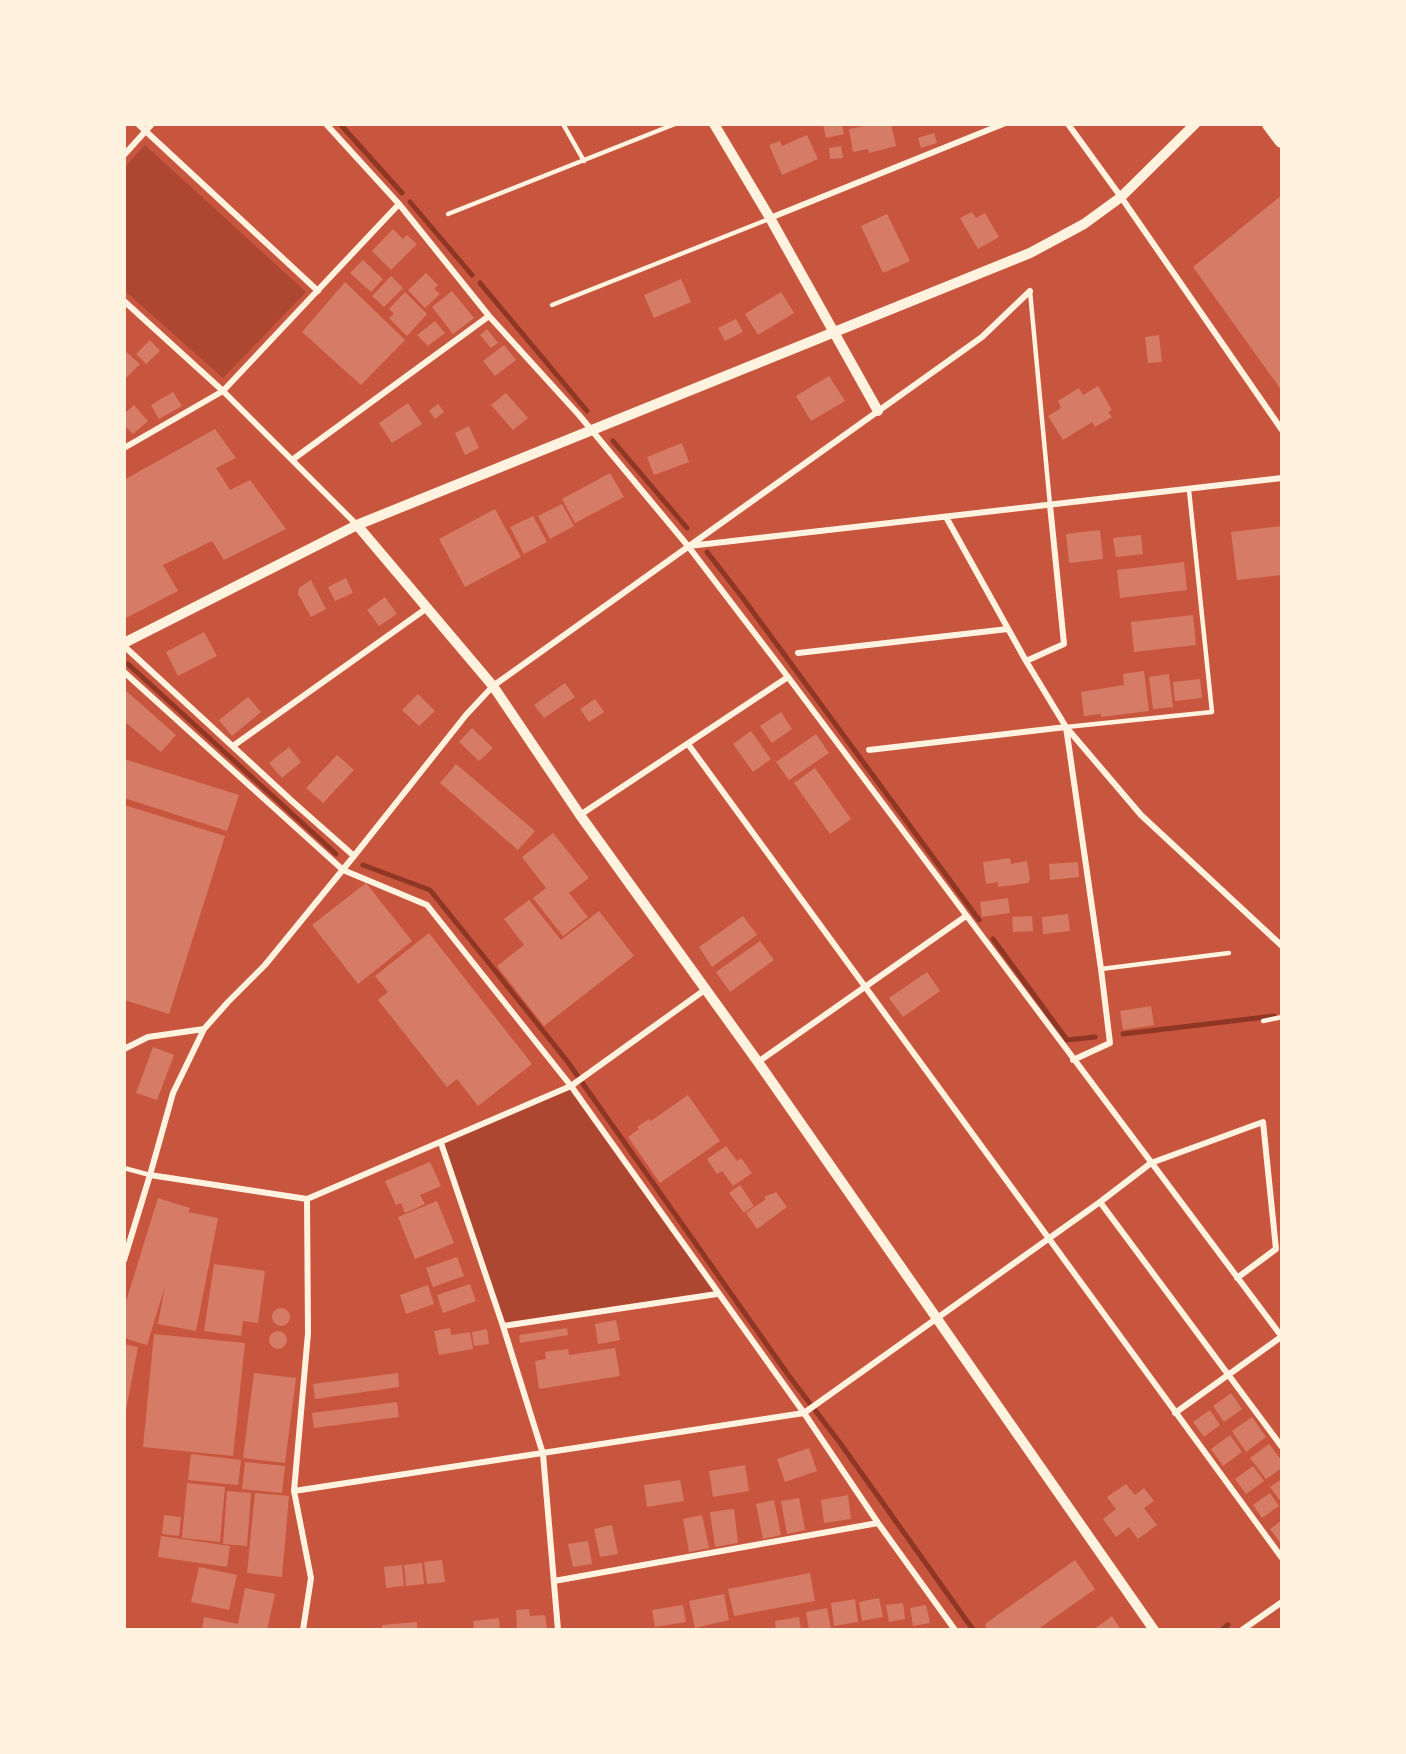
<!DOCTYPE html>
<html>
<head>
<meta charset="utf-8">
<style>
  body { margin:0 }
  #map { position:relative; width:1406px; height:1754px; overflow:hidden; background:#c8553d; font-family:Arial,sans-serif }
  canvas { display:block }
  .frame { position:absolute; inset:0; border:126px solid #fff3e0; pointer-events:none }
</style>
</head>
<body>
<div id="map">
<canvas width="1406" height="1754"></canvas>
<div class="frame"></div>
</div>
<script>
const context = document.querySelector('canvas').getContext('2d');
context.lineJoin = 'round';
function fill(path, color) { context.fillStyle = color; context.fill(path, 'evenodd'); }
const shape = rows => new Path2D(rows.map(r => 'M' + r).join(''));
function stroke(path, color, width, dash) { context.strokeStyle = color; context.lineWidth = width; context.lineCap = dash ? 'butt' : 'round'; context.setLineDash(dash || []); context.stroke(path); }
fill(shape([
  [145,145,306,292,223,378,125,291,125,167],
  [571,1086,717,1294,503,1326,441,1143]
]), '#ae4732');
stroke(shape([
  [340,124,402,193],
  [410,202,472,275],
  [480,283,587,411],
  [613,441,687,528],
  [707,552,742,597,979,920],
  [128,664,336,854],
  [363,865,430,890,496,972,567,1061,789,1376,840,1443,969,1624,974,1630],
  [993,939,1067,1040,1095,1037],
  [1123,1034,1274,1016],
  [1222,1630,1228,1625]
]), '#8f3625', 5);
fill(shape([
  [823,124,842,124,844,134,826,138],
  [875,124,891,124,896,146,869,153,868,149,853,152,849,129],
  [934,133,937,143,921,148,918,138],
  [807,135,818,159,782,175,769,145,780,141,782,146],
  [841,146,843,158,830,159,829,148],
  [1282,195,1282,391,1193,267],
  [972,212,976,218,985,213,999,237,978,249,960,218],
  [887,214,910,261,883,273,861,226],
  [393,229,403,239,407,235,417,244,391,270,372,251],
  [363,260,383,279,371,292,350,273],
  [426,273,438,285,434,289,440,294,425,308,408,290],
  [391,276,403,288,384,307,372,296],
  [681,279,691,302,654,318,644,295],
  [345,282,405,340,361,385,302,332],
  [452,291,474,318,453,334,432,307],
  [405,292,427,314,407,336,389,318,394,314,389,309],
  [781,292,794,313,758,335,745,314],
  [736,319,743,332,725,341,718,328],
  [435,321,445,333,428,346,417,335],
  [487,329,498,343,491,348,480,335],
  [1159,335,1162,362,1148,363,1145,337],
  [150,340,160,351,146,364,136,354],
  [504,345,516,360,495,376,483,361],
  [124,350,140,364,124,380],
  [829,376,845,401,811,421,796,396],
  [1098,386,1112,410,1108,412,1112,417,1095,427,1092,422,1063,440,1048,416,1061,408,1058,401,1079,388,1083,395],
  [173,392,182,406,159,419,151,405],
  [506,393,528,418,513,430,491,405],
  [408,403,422,424,392,443,379,423],
  [438,404,444,412,435,419,429,411],
  [134,405,148,421,133,434,124,425,124,414],
  [469,426,479,448,465,455,455,433],
  [215,429,236,458,216,468,230,490,250,480,286,529,224,560,212,541,163,565,178,591,126,618,124,616,124,480],
  [682,443,689,462,654,475,647,457],
  [610,473,624,497,575,523,562,499],
  [562,504,574,526,550,539,538,516],
  [495,509,521,557,465,587,439,539],
  [533,516,547,542,524,554,510,527],
  [1282,526,1282,575,1237,580,1231,532],
  [1100,530,1103,559,1069,563,1066,534],
  [1141,535,1143,554,1116,557,1113,538],
  [1184,562,1187,590,1120,598,1117,570],
  [346,578,353,593,335,601,328,587],
  [311,580,326,609,311,617,298,594,299,588],
  [385,597,397,614,379,626,367,610],
  [1193,615,1196,645,1134,652,1131,622],
  [204,632,217,656,178,676,166,652],
  [1144,671,1149,711,1101,717,1101,714,1084,716,1081,692,1124,685,1123,674],
  [1169,674,1173,707,1153,709,1149,677],
  [1200,679,1202,698,1175,701,1173,682],
  [565,683,575,697,544,718,534,705],
  [124,689,176,735,161,752,124,721],
  [418,694,435,711,419,726,402,710],
  [248,697,261,712,232,736,219,720],
  [595,699,604,712,589,722,580,709],
  [781,712,792,729,772,743,760,726],
  [472,728,493,748,479,761,459,742],
  [751,731,771,759,753,772,733,744],
  [816,734,829,753,789,780,776,762],
  [289,747,301,762,282,778,269,763],
  [337,755,354,770,323,803,306,788],
  [124,759,239,795,227,831,124,798],
  [456,764,535,831,518,850,440,783],
  [815,768,851,819,830,834,794,783],
  [124,805,225,836,169,1014,124,1000],
  [553,833,589,878,569,893,588,917,563,936,533,898,546,888,522,857],
  [1010,858,1011,864,1027,861,1030,879,1028,883,998,887,998,882,986,884,983,862],
  [1078,862,1079,877,1050,880,1049,864],
  [366,883,412,941,358,984,312,925],
  [1008,898,1010,913,982,917,980,902],
  [529,900,561,940,599,911,634,956,544,1026,497,966,524,945,504,919],
  [1068,914,1070,931,1043,934,1042,917],
  [743,916,757,935,712,967,699,947],
  [1032,916,1033,931,1013,932,1012,917],
  [429,933,532,1064,478,1106,457,1079,447,1087,378,1000,388,992,375,976],
  [760,941,774,960,730,992,716,972],
  [927,972,940,991,903,1017,889,998],
  [1151,1006,1154,1025,1123,1030,1120,1011],
  [153,1047,174,1055,157,1100,136,1093],
  [688,1095,720,1141,660,1183,628,1137,639,1129,637,1127,649,1119,651,1121],
  [726,1146,737,1161,741,1158,752,1173,733,1186,722,1171,717,1174,707,1159],
  [430,1162,441,1186,420,1195,425,1204,405,1213,401,1203,396,1205,385,1181],
  [740,1185,754,1206,744,1213,729,1193],
  [776,1192,787,1207,757,1229,746,1213,766,1199,764,1197],
  [158,1198,190,1208,188,1212,218,1218,196,1331,158,1324,165,1286,147,1345,124,1338,124,1308],
  [437,1201,454,1243,415,1259,398,1217],
  [457,1257,464,1276,433,1287,426,1268],
  [214,1264,265,1271,258,1323,243,1321,241,1336,204,1331],
  [470,1284,476,1301,443,1313,437,1295],
  [428,1285,434,1304,406,1314,400,1295],
  '272 1317a9 9 0 1 1 18 0a9 9 0 1 1-18 0Z',
  [616,1320,620,1340,598,1344,595,1324],
  [450,1328,451,1335,470,1332,473,1349,439,1355,434,1331],
  [567,1328,568,1335,520,1343,519,1335],
  [487,1329,489,1344,474,1346,472,1332],
  '269 1340a9 9 0 1 1 18 0a9 9 0 1 1-18 0Z',
  [154,1334,245,1343,233,1456,143,1447],
  [124,1344,138,1347,126,1410,124,1410],
  [615,1348,620,1376,539,1389,535,1361,546,1359,545,1352,568,1349,569,1355],
  [254,1373,296,1378,285,1463,243,1458],
  [398,1373,399,1387,315,1399,313,1384],
  [1231,1393,1242,1409,1224,1422,1213,1406],
  [397,1402,399,1417,314,1428,312,1413],
  [1210,1410,1220,1425,1204,1437,1193,1422],
  [1252,1417,1266,1437,1246,1452,1232,1431],
  [1230,1435,1242,1452,1223,1466,1211,1449],
  [1269,1444,1282,1461,1282,1468,1266,1479,1250,1458],
  [809,1448,817,1471,785,1482,777,1459],
  [191,1454,241,1460,238,1485,188,1480],
  [245,1462,285,1466,282,1493,242,1489],
  [745,1465,749,1491,713,1497,709,1471],
  [1253,1466,1264,1481,1246,1494,1235,1479],
  [1282,1479,1282,1503,1270,1487],
  [680,1480,684,1501,647,1507,644,1485],
  [187,1483,225,1487,220,1542,182,1538],
  [1126,1484,1135,1495,1144,1488,1154,1501,1144,1508,1157,1525,1138,1539,1129,1527,1116,1537,1103,1519,1116,1509,1107,1497],
  [227,1491,251,1493,247,1546,223,1544],
  [255,1493,289,1496,282,1577,247,1573],
  [1270,1493,1279,1506,1262,1518,1253,1505],
  [848,1495,851,1519,824,1523,821,1500],
  [799,1498,805,1530,787,1534,781,1501],
  [774,1500,781,1535,763,1539,756,1504],
  [734,1509,738,1543,715,1547,710,1512],
  [164,1515,181,1517,179,1536,162,1534],
  [702,1515,709,1548,689,1552,683,1519],
  [1282,1520,1282,1545,1270,1529],
  [612,1525,618,1554,600,1557,594,1529],
  [161,1536,230,1546,227,1567,158,1557],
  [588,1541,592,1564,573,1567,568,1544],
  [442,1560,445,1582,427,1584,424,1562],
  [1075,1560,1095,1589,1037,1630,988,1630,985,1624],
  [422,1563,424,1584,406,1586,404,1565],
  [402,1565,404,1586,386,1588,384,1567],
  [199,1567,237,1575,229,1610,191,1602],
  [810,1573,815,1601,734,1616,728,1589],
  [245,1588,275,1594,267,1630,202,1630,204,1617,238,1624],
  [724,1594,729,1620,695,1628,689,1601],
  [879,1598,883,1617,862,1621,859,1602],
  [855,1599,858,1622,834,1626,831,1603],
  [903,1603,905,1619,889,1622,886,1605],
  [683,1605,686,1622,655,1627,652,1610],
  [926,1605,930,1623,913,1626,910,1608],
  [827,1608,831,1629,809,1630,806,1612],
  [529,1609,530,1616,545,1615,547,1630,517,1630,516,1610],
  [1112,1616,1121,1630,1093,1630],
  [799,1617,801,1630,776,1630,775,1621],
  [499,1618,500,1630,474,1630,473,1621],
  [417,1622,417,1630,383,1630,382,1625]
]), '#d67c66');
stroke(shape([
  [563,124,584,161],
  [448,214,675,124],
  [1030,291,1050,505],
  [552,305,769,219],
  [1066,727,1212,712,1189,490],
  [1101,969,1229,953],
  [1263,1021,1282,1017],
  [124,1168,150,1175]
]), '#fff3e0', 4.5);
stroke(shape([
  [138,124,318,291],
  [326,124,399,204,489,316,579,415,688,546,788,677,1282,1337],
  [1068,124,1121,197,1282,430],
  [124,155,152,124],
  [770,218,1003,124],
  [124,301,223,391,357,525],
  [124,448,223,391,399,204],
  [292,460,489,316],
  [946,517,1026,661,1066,727,1141,815,1282,946],
  [689,546,1282,478],
  [124,646,293,802,354,856],
  [798,653,1008,629],
  [1026,661,1064,644,1050,505],
  [124,672,343,870,427,905,571,1086,804,1413,878,1523,955,1630],
  [1066,727,1101,969,1110,1043,1073,1060],
  [688,744,1282,1558],
  [233,746,427,608],
  [869,750,1066,727],
  [580,815,788,677],
  [124,1049,148,1037,204,1029],
  [758,1062,966,916],
  [441,1143,503,1326,543,1454,558,1630],
  [150,1175,307,1199,571,1086,706,989],
  [1100,1202,1282,1447],
  [124,1260,150,1175,173,1093,204,1029,228,1002,265,965,354,856,466,715,493,686,982,337,1030,291],
  [503,1326,717,1294],
  [1175,1413,1281,1337],
  [294,1491,804,1413,1100,1202,1151,1163,1263,1122,1276,1249,1237,1278],
  [554,1581,878,1523],
  [303,1630,311,1578,294,1491,308,1333,307,1199],
  [1242,1630,1282,1602]
]), '#fff3e0', 6);
stroke(shape([
  [714,124,770,218,878,411],
  [357,525,493,686,580,815,758,1062,1154,1630],
  [124,643,357,525,1030,253,1084,224,1121,197,1195,124]
]), '#fff3e0', 10);
stroke(shape([
  [1270,124,1282,140]
]), '#fff3e0', 16);
</script>
</body>
</html>
